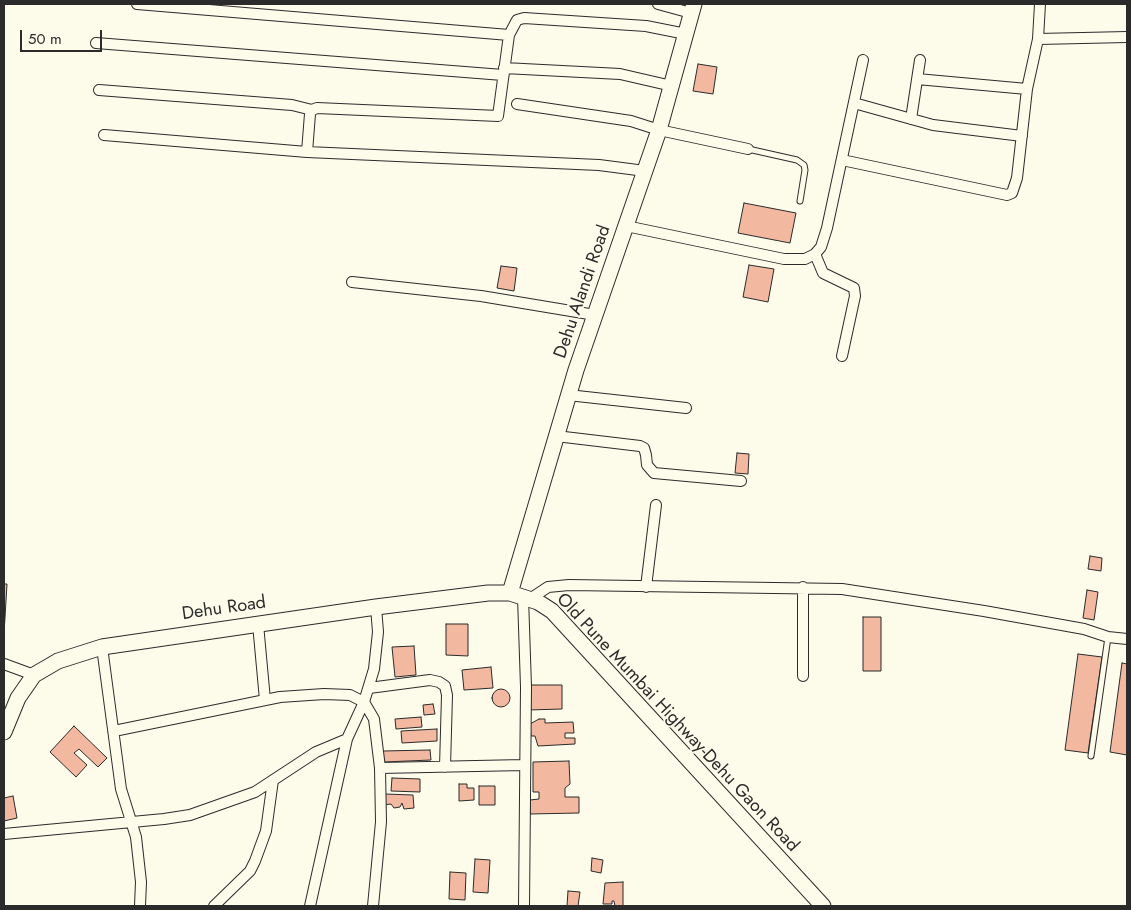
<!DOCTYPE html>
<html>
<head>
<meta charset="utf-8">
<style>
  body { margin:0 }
  #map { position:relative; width:1131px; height:910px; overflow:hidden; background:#fdfbea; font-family:Jost,sans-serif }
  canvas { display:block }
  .frame { position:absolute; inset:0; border:5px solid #2b2b2b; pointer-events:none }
  .scale { position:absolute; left:20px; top:30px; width:82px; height:22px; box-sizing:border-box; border:2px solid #2b2b2b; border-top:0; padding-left:6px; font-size:15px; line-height:18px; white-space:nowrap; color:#2b2b2b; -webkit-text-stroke:4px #fdfbea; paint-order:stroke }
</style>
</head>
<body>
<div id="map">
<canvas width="1131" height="910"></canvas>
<div class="frame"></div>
<div class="scale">50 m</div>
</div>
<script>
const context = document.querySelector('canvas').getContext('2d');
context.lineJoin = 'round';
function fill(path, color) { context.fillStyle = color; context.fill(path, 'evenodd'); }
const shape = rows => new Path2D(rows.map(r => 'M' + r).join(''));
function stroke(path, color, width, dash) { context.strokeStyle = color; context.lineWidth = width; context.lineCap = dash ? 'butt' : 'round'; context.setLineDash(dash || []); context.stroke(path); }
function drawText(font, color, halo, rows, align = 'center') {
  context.font = font + ' Jost,sans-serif'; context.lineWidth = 4; context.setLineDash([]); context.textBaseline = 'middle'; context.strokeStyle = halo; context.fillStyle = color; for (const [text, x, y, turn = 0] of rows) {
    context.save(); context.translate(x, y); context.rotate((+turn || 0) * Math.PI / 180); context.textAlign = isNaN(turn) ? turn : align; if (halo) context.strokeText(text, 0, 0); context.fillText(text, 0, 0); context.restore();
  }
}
const building = shape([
  [698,64,717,67,713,94,693,91,698,64],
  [744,203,796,213,790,243,738,233,744,203],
  [749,265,774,269,768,302,743,297,749,265],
  [501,266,517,268,514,291,497,288,501,266],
  [737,453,749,454,748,474,735,473,737,453],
  [1090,556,1102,558,1101,571,1088,569,1090,556],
  [4,584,7,584,4,634,4,584],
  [1087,590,1098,592,1094,620,1083,618,1087,590],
  [863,617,881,617,881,671,863,671,863,617],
  [446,624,468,624,468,656,446,655,446,624],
  [414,646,416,675,395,677,392,647,414,646],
  [1078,654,1102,657,1088,753,1065,750,1078,654],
  [1122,663,1127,664,1127,755,1110,752,1122,663],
  [491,667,493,688,464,690,462,670,491,667],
  [528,685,562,685,562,709,528,710,528,685],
  '492 698a9 9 0 1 1 18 0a9 9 0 1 1-18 0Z',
  [433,704,435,714,424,715,423,705,433,704],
  [421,717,422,727,396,729,395,719,421,717],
  [539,719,545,719,545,723,573,722,574,733,565,733,565,738,575,738,575,744,538,746,535,736,531,736,530,724,539,719],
  [74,726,107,758,98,767,79,749,74,753,87,765,76,777,50,752,74,726],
  [437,729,437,741,402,743,401,731,437,729],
  [430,750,431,760,384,762,383,751,430,750],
  [569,761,570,784,565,788,565,797,579,797,579,813,530,814,530,800,539,799,539,792,533,792,533,762,569,761],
  [392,778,420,779,420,792,391,791,392,778],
  [459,784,467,784,467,788,474,788,474,800,459,801,459,784],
  [479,786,495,786,495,805,479,805,479,786],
  [385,794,413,795,414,808,404,809,402,803,400,807,394,808,391,804,383,805,385,794],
  [13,796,17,818,4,821,4,798,13,796],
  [592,858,603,860,601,873,591,871,592,858],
  [475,859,490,860,488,893,473,892,475,859],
  [450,872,466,873,465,900,449,899,450,872],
  [623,882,623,906,615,906,614,901,612,901,612,904,603,904,605,883,623,882],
  [568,891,580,892,578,906,567,906,568,891]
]);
fill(building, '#f2b8a0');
stroke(building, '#2b2b2b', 1);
const lane = shape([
  [748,149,797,160,804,165,805,170,800,201],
  [1091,756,1108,637]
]);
const street = shape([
  [137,4,509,35],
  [658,4,691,13],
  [1038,39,1127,37],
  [96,43,503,75],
  [504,68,620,74,672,86],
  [917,79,1027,89],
  [99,90,292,105,312,110],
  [854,103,933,125,1022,136],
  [517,104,631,121,659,130,748,149],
  [911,119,920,60],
  [104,135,307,152,599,165,645,171],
  [307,152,310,114,312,110,317,108,498,116,509,35,517,20,524,18,646,26,686,34],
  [842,160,1007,195,1012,193,1017,178,1027,89,1038,39,1040,4],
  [626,226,784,259,805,259,815,254,821,247,827,228,863,60],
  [815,254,823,273,854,288,855,296,842,356],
  [352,282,481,296,595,315],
  [568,395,686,408],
  [556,436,640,446,644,448,646,455,647,465,654,473,741,481],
  [646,587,656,505],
  [523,597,526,687,524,906],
  [530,599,548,587,569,585,842,589,984,611,1084,629,1108,637,1127,639],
  [258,624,265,700],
  [102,647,121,789,136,837,141,882,140,906],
  [4,664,34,675],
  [803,676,803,587],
  [369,688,430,680,439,682,445,686,447,695,445,767],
  [114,731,280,697,324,694,350,695,364,702,374,719,380,768,381,822,373,906],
  [380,768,524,765],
  [4,834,164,819,190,815,255,792,316,752,347,739],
  [214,906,250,871,255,861,266,831,273,780],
  [310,906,347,739,364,702,374,669,378,632,376,607]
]);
const primary = shape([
  [510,593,576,370,659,130,694,4],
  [4,732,18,698,34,675,58,661,102,647,376,607,488,593,510,593,538,602,552,611,823,906]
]);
stroke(lane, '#2b2b2b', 7);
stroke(street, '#2b2b2b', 12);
stroke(primary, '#2b2b2b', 17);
stroke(lane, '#fdfbea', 5);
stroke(street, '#fdfbea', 10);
stroke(primary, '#fdfbea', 15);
drawText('18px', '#2b2b2b', '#fdfbea', [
  ["Dehu Alandi Road",583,292,-71],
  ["Dehu Road",224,609,-8],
  ["Old Pune Mumbai Highway-Dehu Gaon Road",677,723,47]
]);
</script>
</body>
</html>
